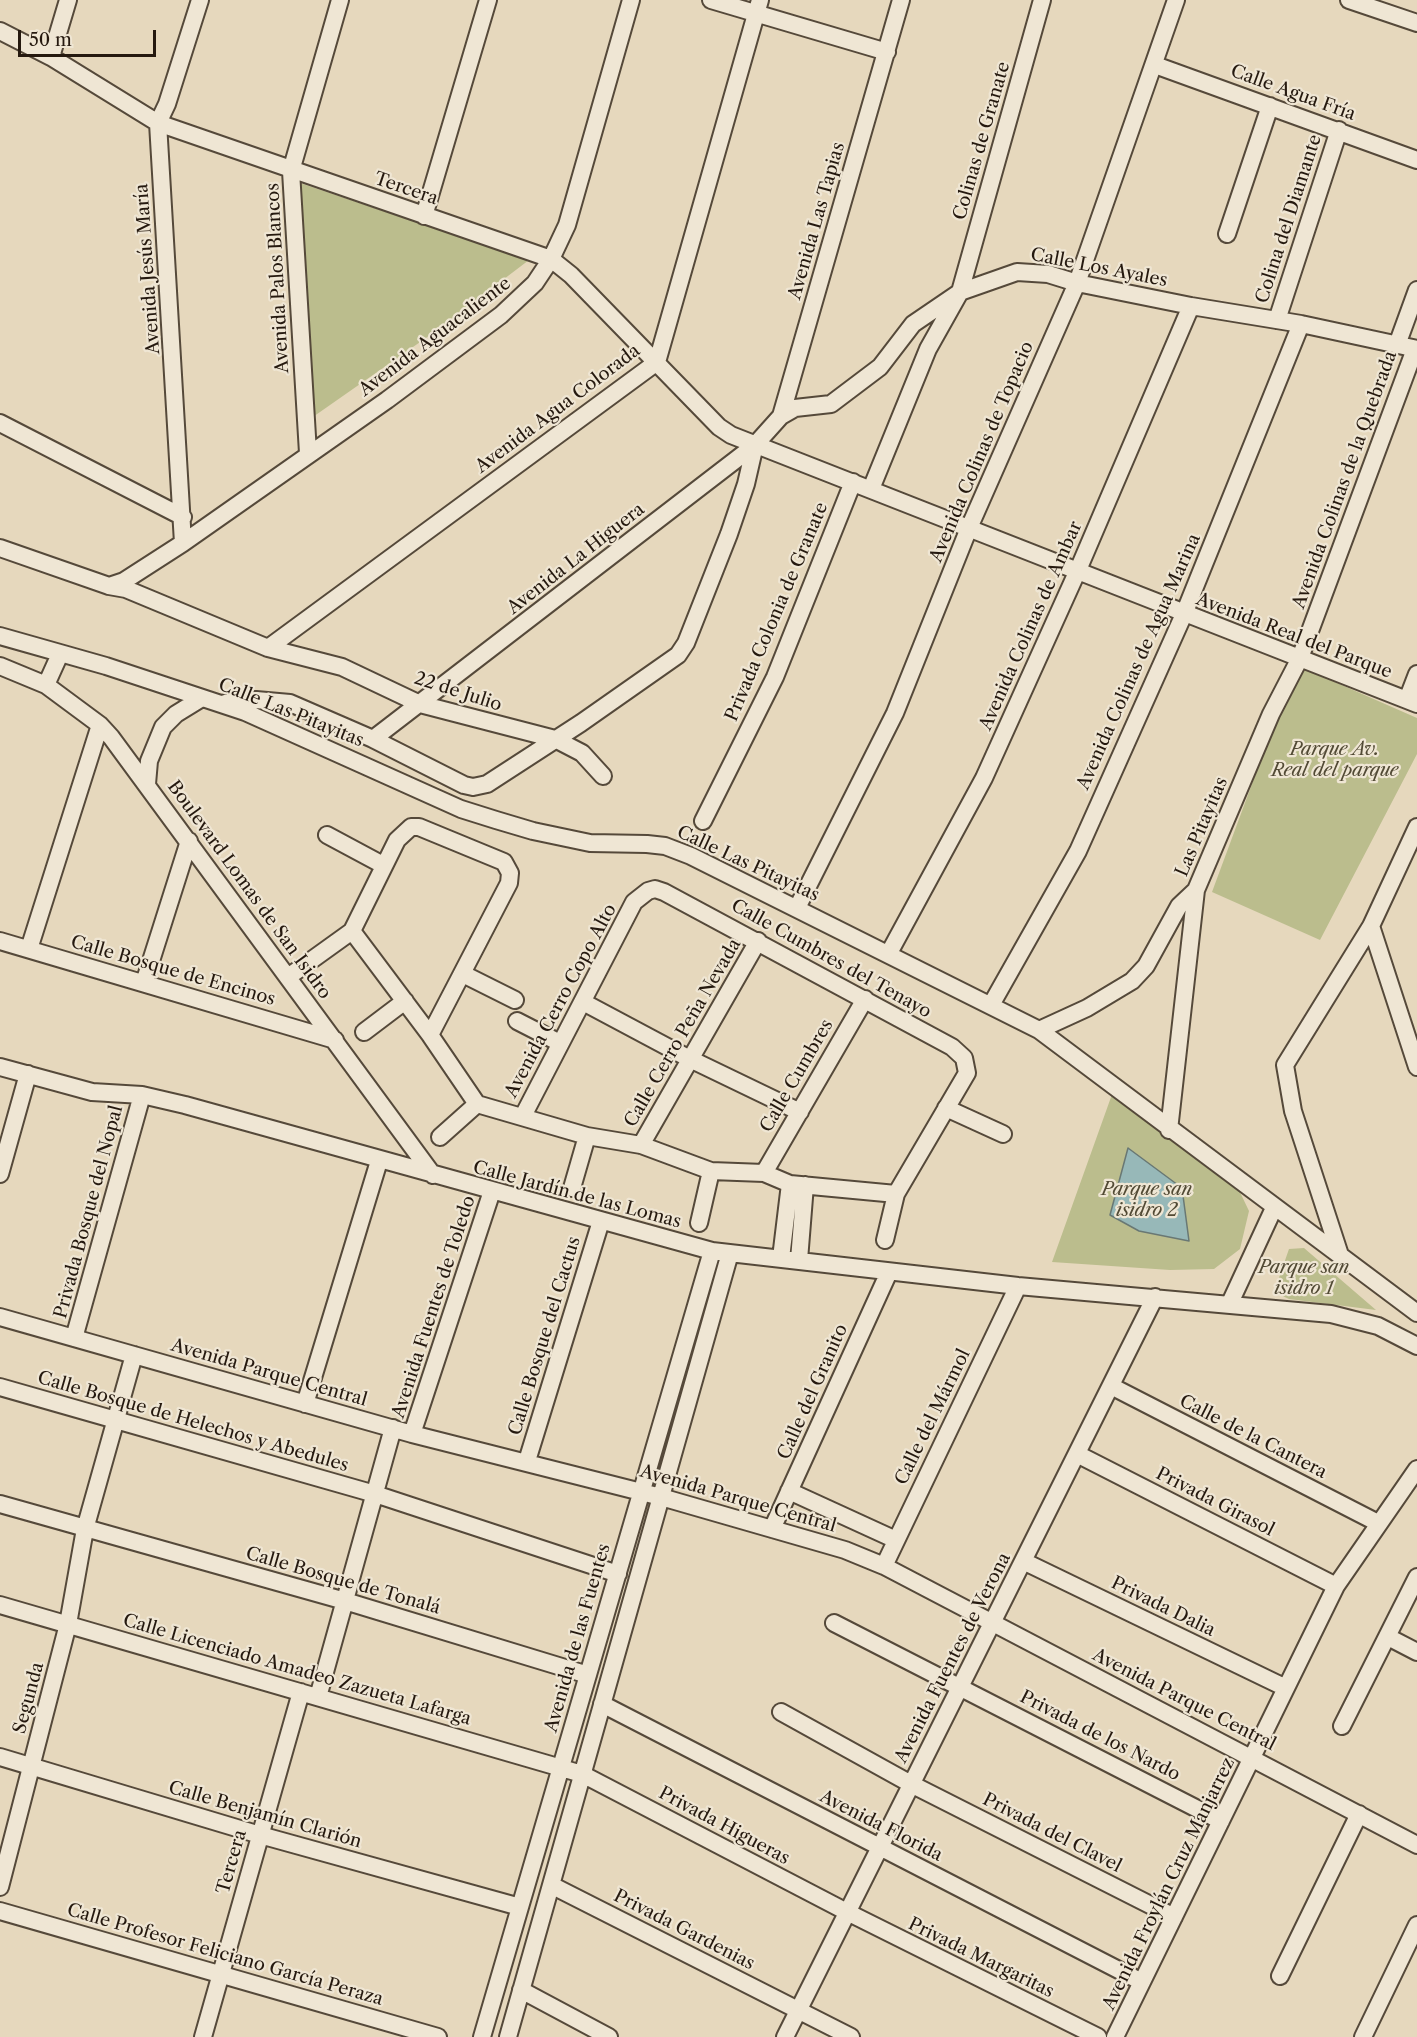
<!DOCTYPE html>
<html>
<head>
<meta charset="utf-8">
<style>
  body { margin:0 }
  #map { position:relative; width:1417px; height:2037px; overflow:hidden; background:#e6d8bd; font-family:"Libre Caslon Text",serif }
  canvas { display:block }
  .scale { position:absolute; left:18px; top:30px; width:138px; height:27px; box-sizing:border-box; border:3px solid #25190f; border-top:0; padding-left:8px; font-size:18px; line-height:21px; white-space:nowrap; color:#25190f; -webkit-text-stroke:4px #efe6d4; paint-order:stroke }
</style>
</head>
<body>
<div id="map">
<canvas width="1417" height="2037"></canvas>
<div class="scale">50 m</div>
</div>
<script>
const context = document.querySelector('canvas').getContext('2d');
context.lineJoin = 'round';
function fill(path, color) { context.fillStyle = color; context.fill(path, 'evenodd'); }
const shape = rows => new Path2D(rows.map(r => 'M' + r).join(''));
function stroke(path, color, width, dash) { context.strokeStyle = color; context.lineWidth = width; context.lineCap = dash ? 'butt' : 'round'; context.setLineDash(dash || []); context.stroke(path); }
function drawText(font, color, halo, rows, align = 'center') {
  context.font = font + ' "Libre Caslon Text",serif'; context.lineWidth = 4.5; context.setLineDash([]); context.textBaseline = 'middle'; context.strokeStyle = halo; context.fillStyle = color; for (const [text, x, y, turn = 0] of rows) {
    context.save(); context.translate(x, y); context.rotate((+turn || 0) * Math.PI / 180); context.textAlign = isNaN(turn) ? turn : align; if (halo) context.strokeText(text, 0, 0); context.fillText(text, 0, 0); context.restore();
  }
}
fill(shape([
  [297,182,529,260,433,333,310,419],
  [1296,665,1417,718,1417,754,1320,940,1212,892],
  [1115,1086,1237,1186,1249,1211,1240,1249,1214,1269,1170,1270,1052,1262],
  [1304,1248,1376,1310,1289,1299,1274,1292,1289,1249]
]), '#bbbd8d');
const water = shape([
  [1128,1148,1182,1188,1189,1241,1139,1231,1110,1215,1128,1148]
]);
fill(water, '#97b8b8');
stroke(water, '#697874', 1.5);
const street = shape([
  [711,0,887,52],
  [1349,0,1417,23],
  [0,31,51,57,158,123,551,259,571,275,719,427,731,435,1417,704],
  [51,57,68,0],
  [1155,65,1417,160],
  [424,216,488,0],
  [1227,234,1270,106],
  [1277,320,1339,130],
  [1397,345,1417,290],
  [781,416,795,408,831,404,880,367,913,324,960,292,1017,272,1048,274,1077,283,1191,306,1301,324,1417,349],
  [0,423,183,517],
  [308,453,291,171,340,0],
  [871,489,928,349,960,292,1042,0],
  [183,543,158,123,167,104,200,0],
  [0,548,109,586,126,589,268,648,342,667,420,704,555,739,582,753,603,776],
  [109,586,124,581,183,543,387,400,501,315,535,283,551,259,567,225,631,0],
  [0,636,106,666,245,712,461,809,496,820,533,831,590,843,647,844,665,846,691,856,1039,1030,1417,1313],
  [268,648,657,362,760,0],
  [0,666,46,685,100,725,111,737,433,1175],
  [46,685,60,654],
  [1407,700,1417,674],
  [225,703,256,700,290,703,373,739,464,785,473,787,487,784,581,723,678,655,686,643,729,534,746,484,755,445],
  [373,739,755,445,781,416,901,0],
  [147,784,149,761,163,727,176,714,202,698],
  [703,821,775,677,853,482],
  [327,835,383,865],
  [797,908,895,713,969,528,1077,283,1176,0],
  [1371,926,1417,1067],
  [352,931,430,1035,477,1104,587,1136,641,1145,711,1171,764,1173,790,1184,896,1194],
  [0,941,335,1040],
  [29,949,100,725],
  [889,953,984,778,1078,570,1191,306],
  [463,974,515,1000],
  [288,977,352,931,397,840,411,827,419,827,504,862,510,873,509,883,430,1035],
  [144,983,189,841],
  [583,1002,690,1059,800,1112],
  [991,1005,1078,851,1184,614,1301,324],
  [517,1021,560,1043],
  [1039,1030,1087,1008,1132,981,1146,966,1179,906,1196,890],
  [364,1032,405,1001],
  [0,1067,92,1092,142,1095,185,1105,712,1251,1018,1286,1331,1314,1378,1326,1417,1346],
  [946,1108,1003,1134],
  [523,1116,634,902,648,891,655,889,664,892,952,1047,964,1058,967,1073,896,1194,885,1240],
  [1169,1130,1196,890,1271,714,1300,658,1415,349],
  [440,1137,477,1104],
  [641,1145,758,941],
  [764,1173,865,999],
  [0,1174,28,1074],
  [572,1188,587,1136],
  [699,1223,711,1171],
  [781,1258,790,1184],
  [1341,1258,1293,1111,1285,1065,1371,926,1417,827],
  [799,1260,805,1185],
  [1230,1303,1274,1208],
  [0,1317,412,1434,661,1497,845,1550,884,1566,1417,1845],
  [74,1338,142,1095],
  [1111,1386,1378,1523],
  [0,1387,375,1494,618,1574],
  [305,1404,379,1161],
  [412,1434,492,1191],
  [1077,1454,1336,1586],
  [527,1461,601,1221],
  [789,1491,896,1540],
  [0,1504,345,1601,588,1675],
  [772,1529,889,1272],
  [1023,1561,1286,1688],
  [884,1566,1018,1286],
  [0,1605,582,1774,847,1912,1098,2037],
  [834,1623,1221,1821],
  [1388,1637,1417,1652],
  [318,1697,393,1428],
  [602,1704,1142,1982],
  [781,1712,911,1784,1174,1917],
  [1342,1726,1417,1577],
  [0,1757,260,1835,520,1907],
  [551,1885,851,2037],
  [0,1887,68,1624,85,1529,134,1355],
  [0,1911,438,2037],
  [1280,1976,1359,1814],
  [521,1990,609,2037],
  [203,2037,301,1692],
  [482,2037,712,1251],
  [508,2037,730,1253],
  [785,2037,1155,1297],
  [1115,2037,1336,1586,1417,1469],
  [1363,2037,1417,1925]
]);
stroke(street, '#55493a', 20);
stroke(street, '#efe6d4', 16);
drawText('18px', '#25190f', '#efe6d4', [
  ["Calle Agua Fría",1293,93,20],
  ["Colinas de Granate",982,141,-74],
  ["Tercera",406,189,19],
  ["Colina del Diamante",1289,219,-72],
  ["Avenida Las Tapias",817,221,-74],
  ["Calle Los Ayales",1099,268,11],
  ["Avenida Jesús María",148,269,-94],
  ["Avenida Palos Blancos",278,278,-93],
  ["Avenida Aguacaliente",435,337,-37],
  ["Avenida Agua Colorada",558,409,-37],
  ["Avenida Colinas de Topacio",982,452,-67],
  ["Avenida Colinas de la Quebrada",1345,480,-70],
  ["Avenida La Higuera",576,559,-38],
  ["Privada Colonia de Granate",777,612,-67],
  ["Avenida Colinas de Ambar",1031,626,-66],
  ["Avenida Real del Parque",1294,636,21],
  ["Avenida Colinas de Agua Marina",1139,662,-66],
  ["22 de Julio",458,692,18],
  ["Calle Las Pitayitas",291,713,22],
  ["Las Pitayitas",1202,827,-67],
  ["Calle Las Pitayitas",748,864,25],
  ["Boulevard Lomas de San Isidro",249,890,54],
  ["Calle Cumbres del Tenayo",831,959,29],
  ["Calle Bosque de Encinos",173,971,16],
  ["Avenida Cerro Copo Alto",561,1001,-62],
  ["Calle Cerro Peña Nevada",683,1033,-60],
  ["Calle Cumbres",797,1076,-60],
  ["Calle Jardín de las Lomas",577,1195,15],
  ["Privada Bosque del Nopal",89,1212,-75],
  ["Avenida Fuentes de Toledo",434,1307,-72],
  ["Calle Bosque del Cactus",545,1336,-73],
  ["Avenida Parque Central",269,1373,16],
  ["Calle del Granito",813,1392,-66],
  ["Calle del Mármol",933,1417,-64],
  ["Calle Bosque de Helechos y Abedules",193,1422,16],
  ["Calle de la Cantera",1253,1437,27],
  ["Avenida Parque Central",738,1499,16],
  ["Privada Girasol",1215,1502,27],
  ["Calle Bosque de Tonalá",343,1581,16],
  ["Privada Dalia",1163,1607,26],
  ["Avenida de las Fuentes",578,1638,-74],
  ["Avenida Fuentes de Verona",953,1658,-63],
  ["Calle Licenciado Amadeo Zazueta Lafarga",297,1670,16],
  ["Segunda",29,1698,-75],
  ["Avenida Parque Central",1184,1700,27],
  ["Privada de los Nardo",1100,1736,27],
  ["Calle Benjamín Clarión",265,1815,16],
  ["Privada Higueras",724,1826,28],
  ["Avenida Florida",881,1826,27],
  ["Privada del Clavel",1052,1833,27],
  ["Tercera",232,1862,-74],
  ["Avenida Froylán Cruz Manjarrez",1169,1884,-64],
  ["Privada Gardenias",684,1930,27],
  ["Calle Profesor Feliciano García Peraza",225,1955,16],
  ["Privada Margaritas",981,1958,26]
]);
drawText('italic 18px', '#524a35', '#efe6d4', [
  ["Parque Av.",1335,750],
  ["Real del parque",1335,771],
  ["Parque san",1147,1190],
  ["isidro 2",1147,1211],
  ["Parque san",1304,1268],
  ["isidro 1",1304,1289]
]);
</script>
</body>
</html>
